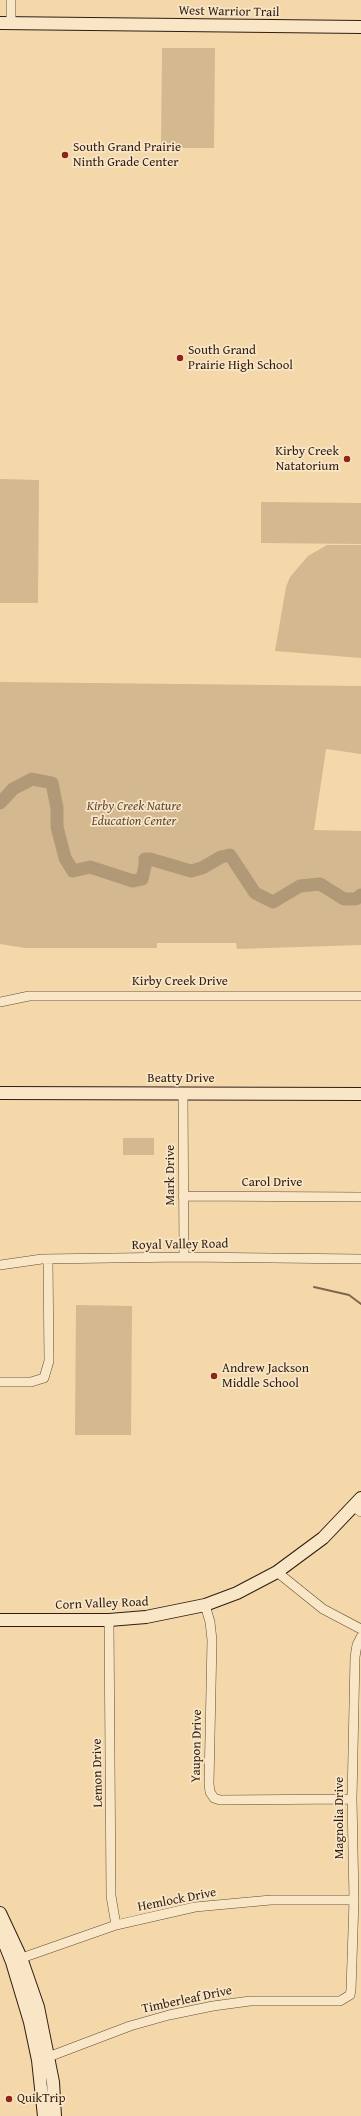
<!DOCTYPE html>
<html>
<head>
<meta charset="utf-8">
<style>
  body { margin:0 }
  canvas { display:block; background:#f4d8a9 }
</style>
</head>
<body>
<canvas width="361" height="2116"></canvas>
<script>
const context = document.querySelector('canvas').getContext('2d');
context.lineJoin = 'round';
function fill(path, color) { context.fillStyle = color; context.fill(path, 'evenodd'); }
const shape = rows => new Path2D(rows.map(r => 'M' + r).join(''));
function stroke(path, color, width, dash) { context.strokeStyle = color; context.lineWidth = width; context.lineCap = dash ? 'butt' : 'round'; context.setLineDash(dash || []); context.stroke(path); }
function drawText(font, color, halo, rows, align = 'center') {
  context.font = font + ' "Gentium Book Plus",serif'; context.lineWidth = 3.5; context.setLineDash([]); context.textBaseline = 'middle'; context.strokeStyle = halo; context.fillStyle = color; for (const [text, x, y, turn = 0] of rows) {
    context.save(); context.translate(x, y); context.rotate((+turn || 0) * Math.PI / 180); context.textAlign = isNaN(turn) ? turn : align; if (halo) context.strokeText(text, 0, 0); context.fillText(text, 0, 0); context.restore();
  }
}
fill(shape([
  [162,48,215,48,214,148,161,148],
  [0,479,39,480,38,603,0,603],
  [261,502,361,503,361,544,261,543],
  [327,545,361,545,361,658,275,651,286,587,290,577,308,556],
  [0,682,361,686,361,754,326,749,314,830,361,831,361,945,237,949,236,943,157,943,157,948,25,948,0,944],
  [123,1138,154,1138,154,1155,123,1155],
  [76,1305,132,1306,131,1435,75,1435]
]), '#d3b890');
stroke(shape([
  [314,1287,349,1295,361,1304]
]), '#7d674e', 2);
stroke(shape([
  [0,803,13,789,32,779,52,783,57,808,57,827,65,858,73,871,90,867,133,881,142,879,145,866,145,859,150,859,191,871,202,868,221,857,230,855,255,893,273,902,300,886,320,884,344,899,356,899,361,895]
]), '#b19876', 13);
const street = shape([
  [11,24,11,0],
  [0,1002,29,996,361,996],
  [183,1093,184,1257],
  [183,1196,361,1197],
  [0,1265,42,1259,184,1257,361,1259],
  [0,1382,31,1382,44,1378,49,1361,48,1260],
  [354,1507,361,1512],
  [277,1572,323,1609,361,1629],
  [205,1605,210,1622,212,1640,209,1784,210,1792,214,1798,220,1800,352,1799],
  [109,1620,111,1896,116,1925],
  [16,1960,116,1925,195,1907,271,1900,354,1900],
  [43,2059,130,2026,169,2015,213,2006,250,2001,340,2001,350,1995,351,1990,354,1900,352,1799,355,1657,357,1645,361,1637]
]);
const secondary = shape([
  [0,23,361,27],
  [0,1093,361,1094],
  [0,1620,109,1620,146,1617,205,1605,237,1593,277,1572,323,1538,361,1498],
  [0,1913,21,1958,38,2007,53,2082,55,2116],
  [0,1932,12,1962,30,2022,38,2060,44,2116]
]);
stroke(street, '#614c38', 10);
stroke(secondary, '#301d13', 14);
stroke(street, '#f8e6c7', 9);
stroke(secondary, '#f8e6c7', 12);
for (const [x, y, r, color] of [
  [65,155,4,"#8f2418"],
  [180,358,4,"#8f2418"],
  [347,459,4,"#8f2418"],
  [214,1376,4,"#8f2418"],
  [9,2099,4,"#8f2418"]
]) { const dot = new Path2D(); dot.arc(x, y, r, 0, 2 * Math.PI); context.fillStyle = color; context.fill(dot); stroke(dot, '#f8e6c7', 1.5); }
drawText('13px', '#301d13', '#f8e6c7', [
  ["West Warrior Trail",229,12,1],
  ["Kirby Creek Drive",180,982],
  ["Beatty Drive",181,1079],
  ["Mark Drive",171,1175,-90],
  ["Carol Drive",272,1183],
  ["Royal Valley Road",180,1245,-1],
  ["Corn Valley Road",102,1604,-2],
  ["Yaupon Drive",197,1746,-89],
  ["Lemon Drive",98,1773,-91],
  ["Magnolia Drive",340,1818,-90],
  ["Hemlock Drive",177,1900,-11],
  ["Timberleaf Drive",187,2000,-12]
]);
drawText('13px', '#301d13', '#f8e6c7', [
  ["South Grand Prairie",73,148],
  ["Ninth Grade Center",73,163],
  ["South Grand",188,351],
  ["Prairie High School",188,366],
  ["Kirby Creek",339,452,"right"],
  ["Natatorium",339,467,"right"],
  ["Andrew Jackson",222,1369],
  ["Middle School",222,1384],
  ["QuikTrip",17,2099]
], 'left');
drawText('italic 13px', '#614c38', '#f8e6c7', [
  ["Kirby Creek Nature",134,807],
  ["Education Center",134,822]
]);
</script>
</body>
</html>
